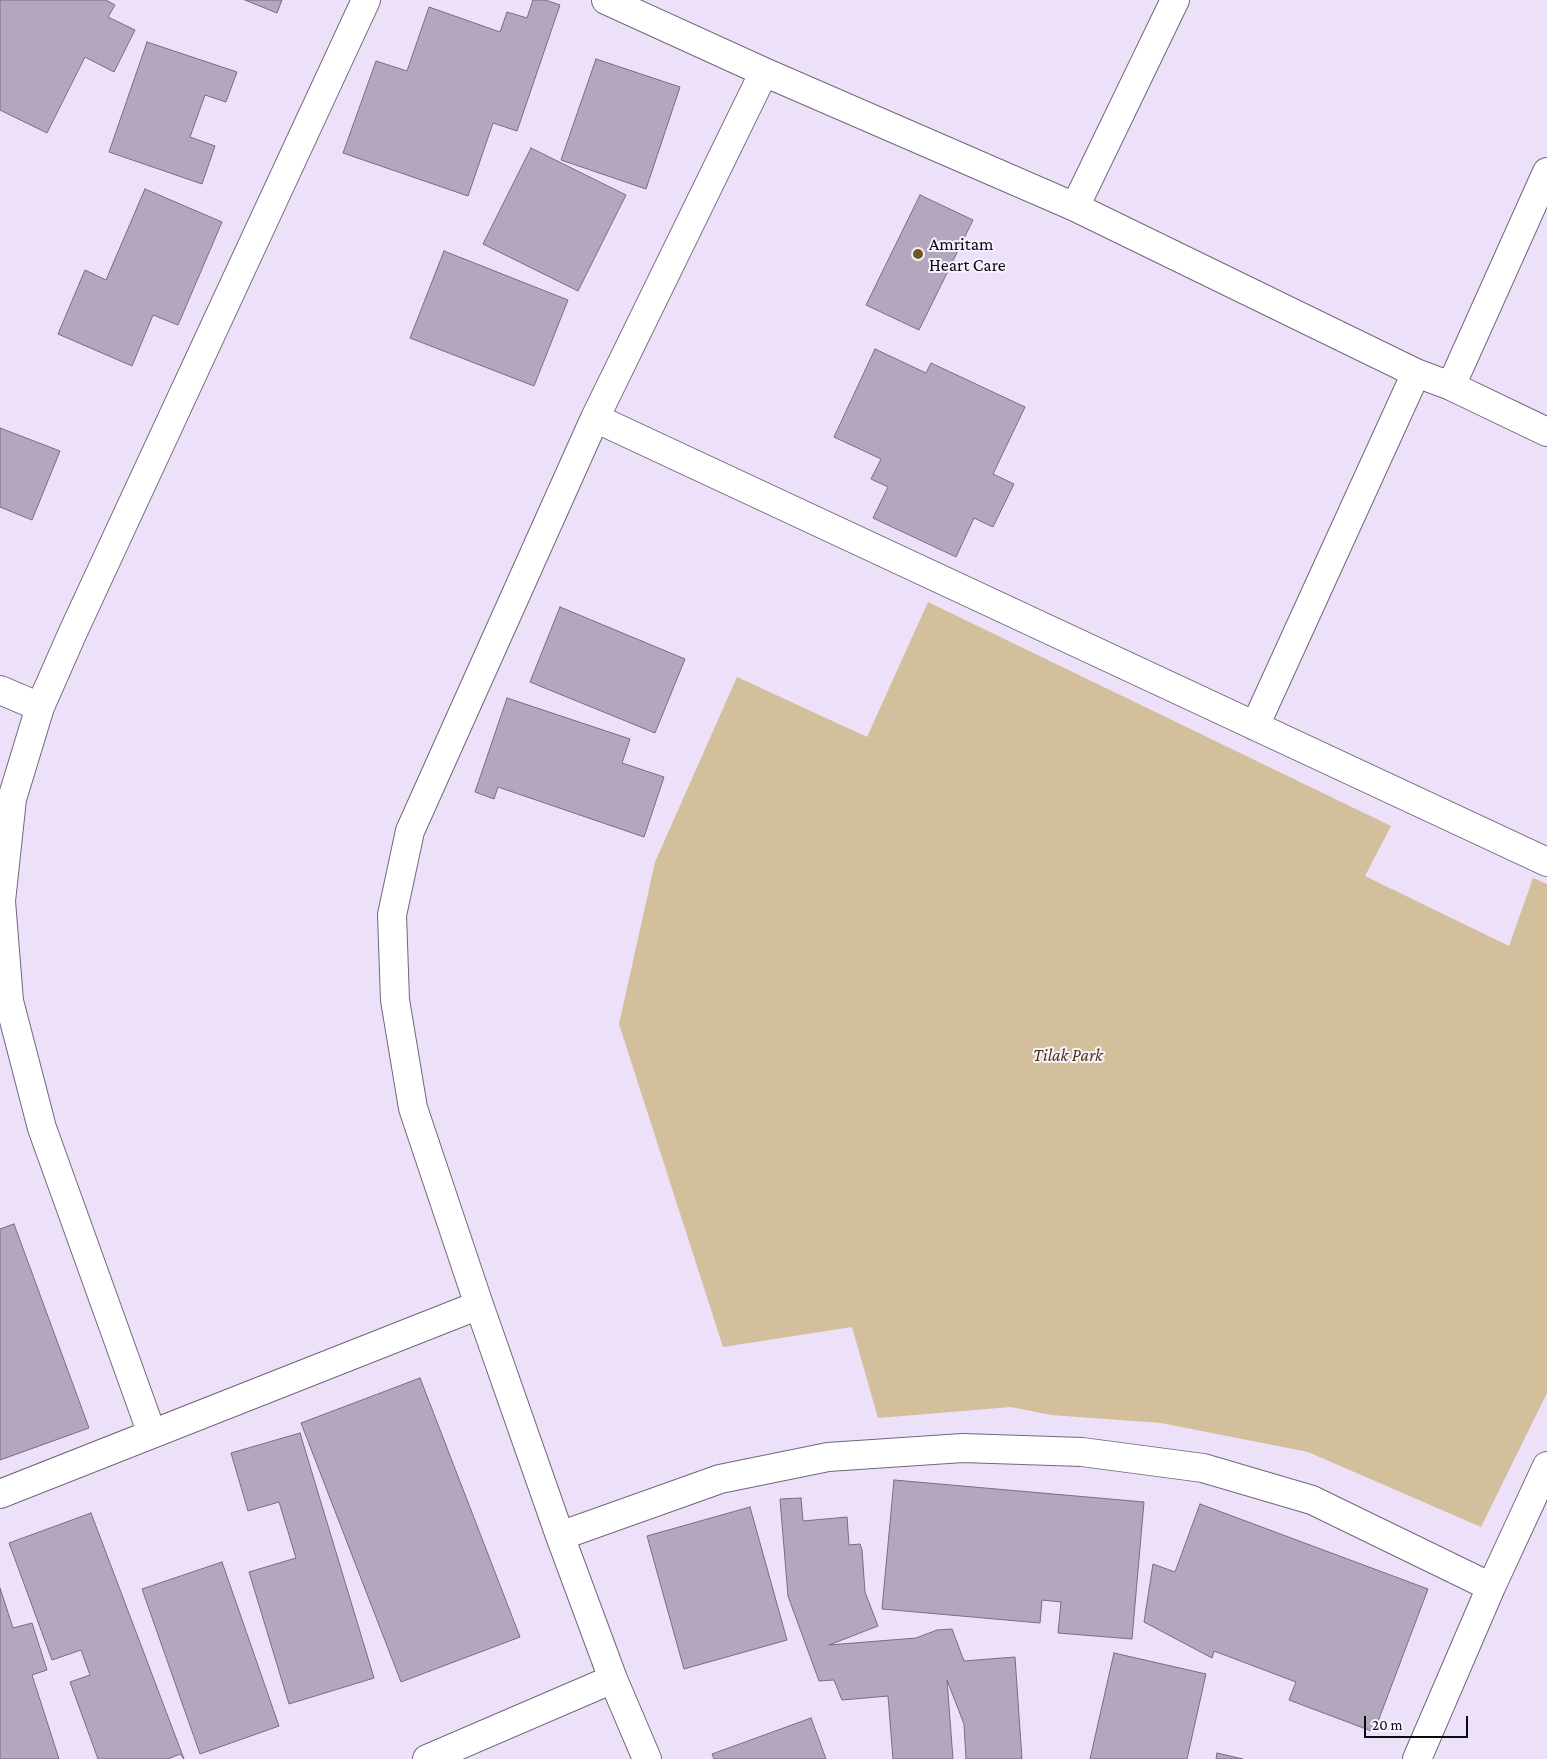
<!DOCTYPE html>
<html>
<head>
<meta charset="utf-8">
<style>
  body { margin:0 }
  #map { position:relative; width:1547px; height:1759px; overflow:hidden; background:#ede1f9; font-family:"Crimson Pro",serif }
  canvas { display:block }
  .scale { position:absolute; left:1364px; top:1716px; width:104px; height:22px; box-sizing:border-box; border:2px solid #0d0911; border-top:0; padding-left:6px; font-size:15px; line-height:18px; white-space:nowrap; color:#0d0911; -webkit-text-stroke:4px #f8f1ff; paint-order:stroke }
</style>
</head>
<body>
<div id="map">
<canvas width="1547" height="1759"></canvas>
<div class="scale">20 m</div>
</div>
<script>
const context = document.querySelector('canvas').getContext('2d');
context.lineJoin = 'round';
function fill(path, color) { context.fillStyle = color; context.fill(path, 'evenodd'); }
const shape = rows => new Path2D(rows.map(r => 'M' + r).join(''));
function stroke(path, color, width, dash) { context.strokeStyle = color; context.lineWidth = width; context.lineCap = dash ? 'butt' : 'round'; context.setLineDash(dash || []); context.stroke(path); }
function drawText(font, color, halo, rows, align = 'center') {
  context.font = font + ' "Crimson Pro",serif'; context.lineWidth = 4; context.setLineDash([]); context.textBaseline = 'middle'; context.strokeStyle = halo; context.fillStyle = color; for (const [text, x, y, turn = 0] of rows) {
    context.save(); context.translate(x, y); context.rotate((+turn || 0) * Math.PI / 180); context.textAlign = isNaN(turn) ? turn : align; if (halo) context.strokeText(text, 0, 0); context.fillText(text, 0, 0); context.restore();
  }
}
fill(shape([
  [928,602,1391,826,1365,876,1509,946,1533,878,1547,884,1547,1393,1481,1527,1308,1452,1161,1423,1051,1415,1011,1407,878,1418,852,1327,723,1347,619,1024,655,862,737,677,867,737]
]), '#d3bf9c');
const building = shape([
  [0,0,106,0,115,5,108,17,135,30,114,72,85,57,47,133,0,110,0,0],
  [245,0,282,0,277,13,245,0],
  [533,0,545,0,560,5,517,131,493,123,468,196,343,153,376,61,407,71,429,7,500,32,507,12,527,18,533,0],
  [147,42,237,72,226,102,205,95,190,137,215,146,202,184,109,152,147,42],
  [596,59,680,87,646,189,561,160,596,59],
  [531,148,626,195,578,291,483,244,531,148],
  [145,189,222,222,178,325,153,315,132,366,58,334,85,270,106,280,145,189],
  [920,195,973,220,919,330,866,305,920,195],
  [444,251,568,300,534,386,410,338,444,251],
  [875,349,926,373,931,363,1025,407,993,474,1014,484,993,527,974,518,956,557,873,518,888,487,871,479,881,459,834,437,875,349],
  [0,428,60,451,32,520,0,507,0,428],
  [560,607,685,659,655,733,530,682,560,607],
  [507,698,630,739,622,763,664,777,644,837,498,787,494,799,475,792,507,698],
  [14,1224,89,1428,0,1460,0,1229,14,1224],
  [420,1378,520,1637,401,1682,301,1423,420,1378],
  [300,1433,374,1678,289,1704,249,1572,296,1558,279,1502,248,1511,231,1453,300,1433],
  [894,1480,1144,1502,1132,1639,1058,1633,1061,1602,1042,1600,1040,1623,882,1609,894,1480],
  [801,1498,803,1521,847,1517,849,1545,860,1544,862,1550,865,1592,878,1626,829,1645,916,1638,937,1630,952,1629,964,1661,1015,1657,1022,1759,966,1759,964,1724,947,1680,953,1759,893,1759,888,1696,842,1700,834,1680,819,1681,788,1596,780,1499,801,1498],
  [1200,1504,1428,1589,1374,1732,1289,1700,1296,1682,1214,1651,1212,1658,1144,1622,1153,1564,1175,1572,1200,1504],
  [750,1507,787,1640,684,1669,647,1536,750,1507],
  [91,1513,184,1759,180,1754,168,1759,98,1759,70,1682,90,1675,81,1650,52,1660,9,1543,91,1513],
  [222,1562,279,1726,200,1754,142,1589,222,1562],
  [0,1588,13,1628,32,1623,47,1670,32,1675,59,1759,0,1759,0,1588],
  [1114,1653,1206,1674,1187,1759,1090,1759,1114,1653],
  [811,1718,826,1759,714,1759,712,1754,811,1718],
  [1217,1753,1243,1759,1216,1759,1217,1753]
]);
fill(building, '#b2a7bd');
stroke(building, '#776d82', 1);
const minor = shape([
  [606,0,764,72,1075,207,1416,373,1451,386,1547,432],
  [1075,207,1175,0],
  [1451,386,1547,172],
  [595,418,1547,862],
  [0,690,40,707],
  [1255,726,1416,373],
  [152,1434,42,1128,9,1001,1,901,12,799,40,707,73,632,366,0],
  [0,1494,479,1305],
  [560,1536,720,1479,828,1457,963,1448,1082,1452,1203,1468,1312,1500,1491,1587],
  [427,1759,613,1679],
  [647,1759,613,1679,560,1536,479,1305,413,1108,395,1000,392,915,410,831,595,418,764,72],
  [1417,1759,1491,1587,1547,1466]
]);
stroke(minor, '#71677b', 30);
stroke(minor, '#fff', 28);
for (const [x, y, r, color] of [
  [918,254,6,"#705728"]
]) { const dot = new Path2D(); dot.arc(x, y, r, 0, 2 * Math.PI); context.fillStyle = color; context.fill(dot); stroke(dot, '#f8f1ff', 2); }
drawText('18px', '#0d0911', '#f8f1ff', [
  ["Amritam",929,244],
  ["Heart Care",929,265]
], 'left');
drawText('italic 18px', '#4a370f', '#f8f1ff', [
  ["Tilak Park",1068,1055]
]);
</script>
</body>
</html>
